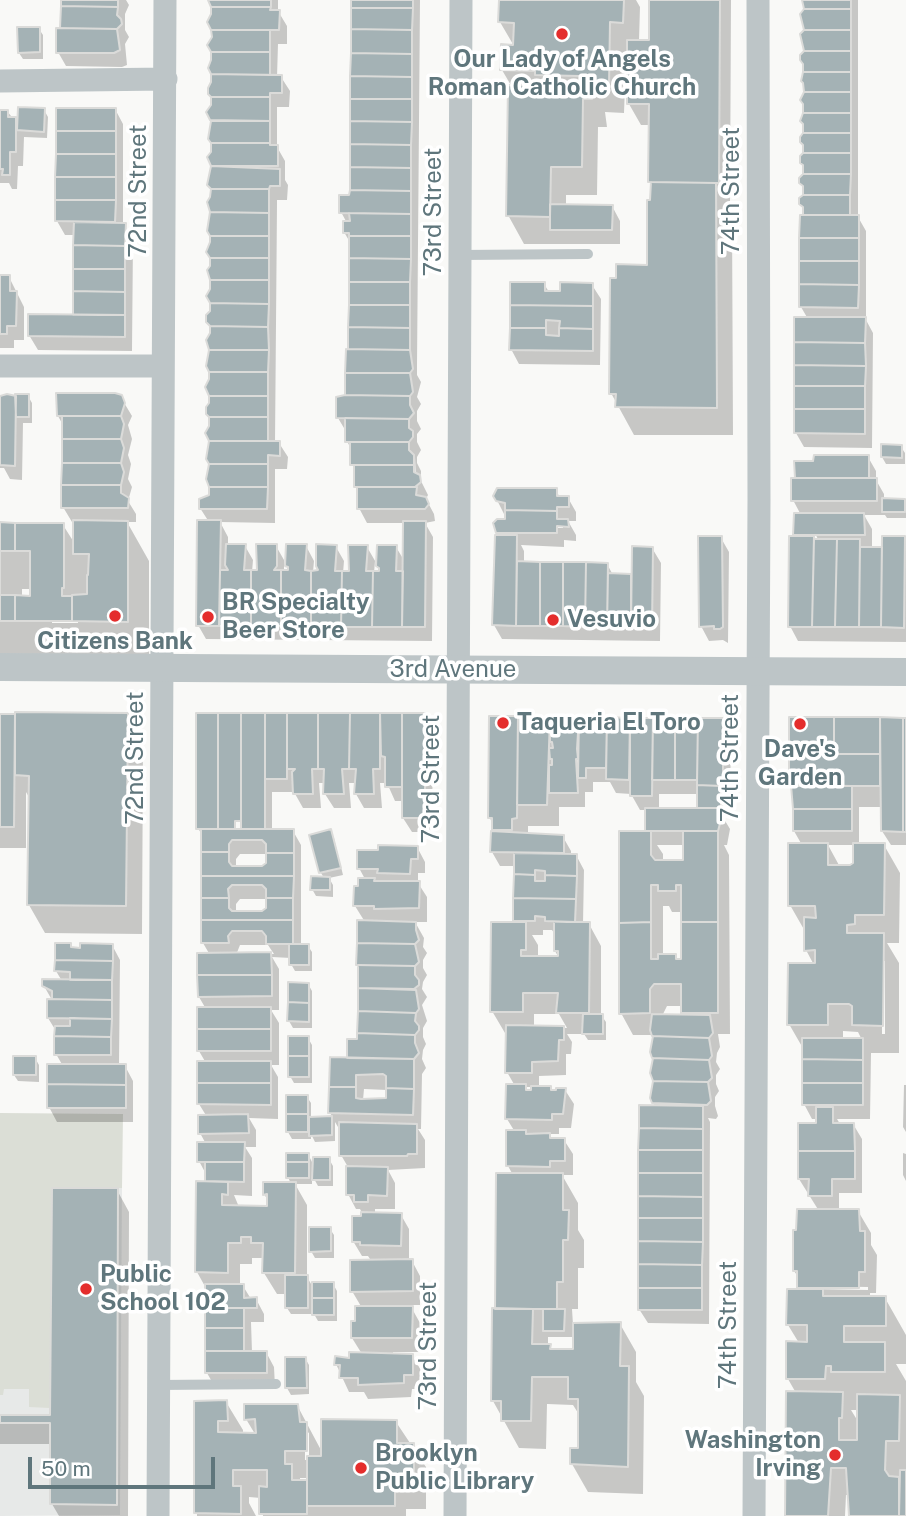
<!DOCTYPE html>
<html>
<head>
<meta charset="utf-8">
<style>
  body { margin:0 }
  #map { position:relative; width:906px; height:1516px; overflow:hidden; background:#f9f9f7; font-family:"Public Sans",sans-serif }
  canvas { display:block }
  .scale { position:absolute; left:28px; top:1457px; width:187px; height:32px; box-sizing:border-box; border:4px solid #5f767c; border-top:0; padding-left:9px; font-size:21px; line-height:24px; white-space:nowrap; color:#5f767c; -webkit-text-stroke:5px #fff; paint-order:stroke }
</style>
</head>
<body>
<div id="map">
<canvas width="906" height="1516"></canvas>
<div class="scale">50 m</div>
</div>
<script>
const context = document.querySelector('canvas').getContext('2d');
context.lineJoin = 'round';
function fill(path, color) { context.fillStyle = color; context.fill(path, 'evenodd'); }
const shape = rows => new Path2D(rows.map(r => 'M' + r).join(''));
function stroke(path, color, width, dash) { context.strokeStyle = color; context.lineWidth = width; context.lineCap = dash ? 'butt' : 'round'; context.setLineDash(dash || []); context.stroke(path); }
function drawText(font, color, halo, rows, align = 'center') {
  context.font = font + ' "Public Sans",sans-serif'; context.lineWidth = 7; context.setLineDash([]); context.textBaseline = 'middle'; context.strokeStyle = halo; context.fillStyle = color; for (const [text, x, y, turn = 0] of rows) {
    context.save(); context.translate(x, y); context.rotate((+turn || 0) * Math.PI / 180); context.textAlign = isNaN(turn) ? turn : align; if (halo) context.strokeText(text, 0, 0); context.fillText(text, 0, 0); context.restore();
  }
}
fill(shape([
  [52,1188,122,1188,120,1515,0,1516,0,1395,3,1394,3,1389,29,1389,29,1407,50,1407]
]), '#e7e9e8');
fill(shape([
  [0,1113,123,1114,122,1188,52,1188,50,1408,29,1407,29,1389,4,1389,3,1395,0,1395]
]), '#dbded6');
fill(shape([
  [62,0,126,0,129,5,125,14,125,30,129,37,125,44,127,65,122,67,66,66,58,52,62,30],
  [211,0,278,0,278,11,287,26,287,44,278,44,277,77,281,77,290,91,289,107,277,107,277,147,285,161,285,180,288,185,287,200,277,200,277,205,275,443,279,443,288,457,287,469,275,469,275,523,220,522,228,537,228,545,245,546,253,560,252,572,259,572,276,546,284,560,284,572,290,572,287,565,306,546,314,561,313,572,321,572,336,547,344,561,343,573,351,573,367,547,378,566,396,547,405,562,405,523,367,523,359,508,359,492,356,486,356,471,352,464,352,451,347,441,347,433,338,418,347,398,350,351,351,244,344,232,347,223,341,212,351,197,353,0,420,0,417,366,417,375,421,382,417,397,421,404,417,411,417,421,421,429,417,434,417,442,421,450,417,457,417,463,421,471,421,481,428,495,426,499,434,514,435,521,425,523,433,537,432,641,206,639,198,625,209,522,200,508,211,496,212,333,208,322,212,303,212,166,209,157,212,153,213,122,209,116,213,106,213,38],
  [412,454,415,457,416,481,412,481],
  [375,561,382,573,374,573],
  [501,0,636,0,640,7,639,41,651,42,651,0,731,0,730,204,727,204,732,212,733,435,634,435,611,393,618,280,648,266,652,202,652,186,650,182,650,125,641,125,629,104,629,59,626,59,624,113,605,112,607,127,598,127,597,195,566,195,566,206,612,206,620,221,620,244,524,244,508,215,512,87,502,70,514,46,500,22],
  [665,181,685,181,685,184],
  [803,0,858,0,858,217,866,231,866,320,873,333,872,448,804,447,796,433,808,319,801,307,805,217,805,190,801,183,805,175,802,163,805,154,805,30],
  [39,29,43,35,43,59,23,59,19,53],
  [115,109,123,124,123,225,133,239,132,351,38,350,29,335,75,317,75,235,65,235,57,221],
  [44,110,48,117,47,138,24,137,23,166,18,166,17,189,12,189,9,183,0,183,0,111,7,111,19,126],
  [0,277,9,277,24,307,24,340,14,340,14,348,0,348],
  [544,284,549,292,562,292,592,285,601,299,600,365,519,364,511,349],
  [0,396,28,396,32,403,32,423,23,423,22,480,10,479,4,468,0,468],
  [123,401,132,416,128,425,132,439,128,455,131,464,128,479,132,487,128,501,136,514,136,522,127,522,149,561,149,660,0,659,0,524,63,525,75,544,75,522,72,522,63,507,63,425,58,416],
  [22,589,32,589,32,597,22,597],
  [52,620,78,620,78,623,52,623],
  [901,447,905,453,905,464,886,464,882,457],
  [868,457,876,471,876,480,884,494,884,500,904,500,906,504,906,518,887,518,885,515,864,515,872,529,872,549,884,549,904,538,906,541,906,642,798,641,790,626,795,515,801,515,793,500],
  [811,526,819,541,815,541,808,528],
  [556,490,560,498,568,498,576,512,576,521,568,521,576,535,576,541,564,540,564,547,521,545,524,551,524,563,607,564,613,575,633,575,652,548,661,563,660,641,502,639,494,625,500,536,496,530,507,520,495,496],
  [563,525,563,528,548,528],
  [721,538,729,552,728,643,723,640,709,641,701,626],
  [198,714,424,715,433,729,432,832,412,832,403,818,403,801,395,801,387,783,380,783,382,808,364,808,356,794,357,783,349,783,351,808,334,808,325,794,326,783,319,783,321,808,303,808,294,792,272,792,272,831,293,831,301,845,301,946,308,946,312,952,312,971,295,971,291,964,291,958,272,957,279,969,279,1010,271,1010,279,1023,279,1065,271,1065,278,1077,278,1119,249,1118,256,1130,256,1147,245,1147,252,1158,252,1196,234,1195,239,1207,269,1207,269,1202,264,1194,291,1184,288,1177,308,1154,314,1166,329,1159,333,1166,333,1186,318,1186,312,1175,312,1184,295,1184,307,1205,307,1277,314,1289,333,1284,337,1291,337,1321,318,1321,314,1314,291,1314,287,1308,287,1294,277,1294,264,1273,264,1263,262,1258,252,1258,252,1264,240,1264,240,1286,243,1286,251,1299,256,1299,264,1314,264,1322,251,1322,252,1352,266,1352,274,1367,275,1387,215,1387,207,1373,207,1290,197,1272,208,1183,207,1176,199,1161,206,1144,200,1133,207,1117,199,1104,206,1063,199,1051,206,1009,199,997,210,955,203,943,203,837,198,828],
  [233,819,242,819,242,831,233,831],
  [240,854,268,854,268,863,262,868,236,867,236,859],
  [240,899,268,899,268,909,262,913,236,913,236,904],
  [240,945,268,945,274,954,236,955],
  [127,715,143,743,142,934,45,933,29,905,30,799,26,792,26,848,0,848,0,716,14,716,17,721],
  [491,718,722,720,731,735,730,800,724,800,724,814,721,814,730,829,727,845,724,845,729,855,730,1034,718,1034,720,1047,717,1053,716,1062,720,1069,716,1075,716,1084,719,1091,715,1097,715,1106,718,1116,716,1119,708,1118,710,1122,709,1324,648,1323,639,1309,656,1107,653,1103,655,1035,633,1035,621,1013,648,833,647,810,640,810,631,794,616,793,610,782,593,782,593,792,585,792,585,807,559,807,559,826,528,826,528,835,563,837,571,851,571,855,576,855,584,870,583,924,589,924,601,946,601,1015,606,1022,606,1040,588,1040,584,1034,567,1034,572,1042,571,1054,566,1054,566,1075,539,1076,539,1088,550,1088,553,1092,565,1090,574,1104,571,1128,559,1128,559,1134,548,1134,552,1140,564,1140,573,1154,573,1175,562,1175,578,1203,578,1230,584,1240,584,1268,578,1268,578,1309,572,1309,573,1325,620,1324,636,1352,636,1382,644,1396,643,1494,588,1492,572,1464,580,1450,580,1416,573,1405,547,1404,546,1449,519,1448,493,1401,497,1310,513,1175,508,1166,515,1132,507,1119,515,1086,507,1072,508,1033,505,1033,492,1011,517,924,515,920,516,866,500,866,492,852,496,833,490,818],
  [576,733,581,751,575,750],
  [580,757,580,767,575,767,575,758],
  [659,794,699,794,700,810,659,810],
  [657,845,685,845,684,862,663,862,663,854],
  [663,906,669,906,672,912,683,912,683,960,677,960,675,956,663,956],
  [543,930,552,930,556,936,555,951,559,958,538,958,538,945,532,935,543,935],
  [667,1006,683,1006,685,1016,662,1016],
  [534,1014,559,1014,567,1028,534,1027],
  [525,1087,533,1087,533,1092,528,1092],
  [548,1337,575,1337,574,1351,552,1351,548,1346],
  [791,719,906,719,906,845,891,845,882,831,882,807,859,807,859,845,884,845,900,873,899,943,887,943,899,963,899,1053,871,1053,870,1119,837,1119,840,1124,853,1124,862,1139,862,1193,839,1193,839,1211,858,1211,871,1233,871,1245,877,1255,876,1293,870,1293,870,1298,885,1298,906,1335,906,1364,896,1364,906,1381,906,1516,851,1516,850,1495,846,1495,845,1516,786,1516,796,1393,788,1379,799,1343,788,1325,801,1291,799,1278,794,1271,819,1211,799,1179,817,1119,812,1119,804,1104,804,1050,789,1024,814,965,806,950,806,933,790,905,802,845,794,831,793,790,790,785],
  [828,845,855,845,855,864,840,867],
  [882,961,885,961,885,1034,882,1034],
  [843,1031,858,1032,862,1040,843,1040],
  [805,1286,868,1287,868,1290,805,1289],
  [851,1410,859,1410,859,1423],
  [330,831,334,838,343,875,329,878,333,885,333,897,316,896,312,889,324,878,321,873],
  [417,847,425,862,425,873,418,873,418,883,427,897,427,922,415,922,424,938,423,947,427,953,423,960,423,968,427,975,423,982,422,989,427,997,422,1005,427,1021,423,1028,423,1037,426,1044,423,1050,422,1059,426,1068,422,1074,421,1129,418,1129,425,1140,425,1168,388,1170,395,1183,395,1209,375,1209,375,1214,401,1215,409,1229,409,1261,412,1261,420,1276,420,1305,410,1305,420,1323,420,1352,393,1352,393,1355,412,1356,421,1370,420,1389,412,1389,411,1397,368,1399,364,1392,349,1392,336,1364,362,1354,352,1338,362,1308,352,1291,372,1262,368,1256,362,1256,353,1241,362,1213,360,1209,356,1209,348,1194,348,1167,341,1155,341,1127,338,1127,335,1122,335,1141,315,1142,311,1134,311,1139,292,1139,288,1132,307,1097,311,1103,311,1118,333,1118,330,1113,348,1060,359,1040,359,922,365,922,355,906,359,888,365,879,359,868],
  [364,1089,387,1090,387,1100,363,1100],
  [112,945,120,960,119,1066,125,1066,133,1081,133,1122,57,1122,49,1107,63,1066,56,1054,56,1031,48,1018,52,1000,44,986,62,981,56,971,72,949],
  [308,984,312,991,312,1028,293,1028,289,1021],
  [308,1038,312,1045,312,1083,294,1083,290,1076],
  [35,1058,39,1065,39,1082,18,1081,14,1075],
  [904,1085,906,1085,906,1132,903,1127],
  [903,1153,906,1154,906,1181,903,1175],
  [117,1190,129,1212,128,1516,59,1516,52,1504,52,1444,0,1444,0,1416,52,1417],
  [330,1229,334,1235,334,1258,315,1258,311,1251],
  [305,1358,309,1365,309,1394,291,1395,287,1388],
  [195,1402,226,1402,243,1430,243,1434,255,1434,246,1419,297,1405,322,1452,396,1422,426,1467,426,1509,406,1509,406,1516,263,1516,261,1498,249,1497,249,1503,256,1516,197,1516],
  [305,1430,309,1433,309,1460,305,1460],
  [300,1478,309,1478,309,1482,300,1482]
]), '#0003');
const building = shape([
  [61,0,118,0,118,7,61,6,61,0],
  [208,0,271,0,271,7,211,7,208,0],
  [351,0,413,0,413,8,351,8,351,0],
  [499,0,624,0,623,23,610,22,609,85,579,84,580,76,535,75,535,71,500,70,501,44,513,45,514,23,498,22,499,0],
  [649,0,720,0,719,183,648,182,649,104,627,104,627,40,649,40,649,0],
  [802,0,851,0,851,9,804,9,802,0],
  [61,6,118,7,117,15,121,19,122,24,117,29,60,28,61,6],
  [211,7,271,7,270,10,280,10,279,30,211,30,207,22,211,14,211,7],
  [351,8,413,8,412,30,351,29,351,8],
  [804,9,851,9,851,30,804,30,800,14,804,9],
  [17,27,40,27,40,52,18,53,17,27],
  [56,28,117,29,120,50,114,53,56,53,56,28],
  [351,29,412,30,412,54,351,53,351,29],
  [211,30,270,30,270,52,211,52,207,45,212,37,211,30],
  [804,30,851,30,851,51,804,51,800,34,804,30],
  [804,51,851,51,851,72,803,72,803,64,800,60,800,55,804,51],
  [211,52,270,52,270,75,211,74,208,68,211,60,211,52],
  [351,53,412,54,412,77,350,76,351,53],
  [803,72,851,72,851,92,804,92,803,83,801,81,803,72],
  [211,74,282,75,282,93,270,93,270,97,211,97,208,94,208,88,211,82,211,74],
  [350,76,412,77,412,99,350,99,350,76],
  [508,85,592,86,592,99,583,99,582,167,551,167,550,217,506,216,508,85],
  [804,92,851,92,851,113,803,113,803,104,800,100,804,92],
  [211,97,270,97,270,121,210,120,206,112,211,105,211,97],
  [350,99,412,99,412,122,350,121,350,99],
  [18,107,45,108,44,132,17,130,18,107],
  [56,108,116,108,116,131,56,131,56,108],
  [0,110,8,110,8,117,16,117,16,152,10,152,10,175,2,175,3,169,0,169,0,110],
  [803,113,851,113,851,133,803,133,803,124,800,121,803,113],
  [211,121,270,121,270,143,211,143,208,139,211,121],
  [350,121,412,122,411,145,350,144,350,121],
  [56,131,116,131,116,154,56,154,56,131],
  [803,133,851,133,851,153,803,153,803,145,800,142,800,137,803,133],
  [211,143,270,143,270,145,278,145,278,166,211,166,207,157,211,152,211,143],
  [350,144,411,145,411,168,350,167,350,144],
  [803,153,851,153,851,174,803,174,803,165,800,163,800,156,803,153],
  [56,154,116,154,116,177,55,177,56,154],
  [211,166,280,169,280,186,270,186,269,189,211,189,207,185,211,166],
  [350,167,411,168,411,191,350,190,350,167],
  [803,174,851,174,850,195,803,195,803,186,799,183,799,178,803,174],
  [55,177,116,177,116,200,55,200,55,177],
  [651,182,716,183,717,408,615,407,616,394,609,394,610,278,616,278,616,264,647,265,647,200,650,200,651,182],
  [211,189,269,189,269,213,210,212,207,202,210,197,211,189],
  [350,190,411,191,411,214,339,213,339,195,349,195,350,190],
  [803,195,850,195,850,215,803,215,803,207,799,204,799,198,803,195],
  [55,200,116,200,115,222,55,221,55,200],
  [550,204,613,205,612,230,550,230,550,204],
  [210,212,269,213,269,236,210,236,207,231,210,212],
  [349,213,411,214,411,236,349,236,349,233,343,233,343,221,350,221,349,213],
  [800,215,859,215,859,238,799,238,800,215],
  [74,222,126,223,125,246,73,245,74,222],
  [210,236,269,236,269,258,210,258,206,252,210,242,210,236],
  [349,236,411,236,411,259,349,258,349,236],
  [799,238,859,238,859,261,799,261,799,238],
  [73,245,125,246,125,269,73,269,73,245],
  [210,258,269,258,269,280,210,280,207,270,210,266,210,258],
  [349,258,411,259,410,282,349,282,349,258],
  [799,261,859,261,859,285,799,284,799,261],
  [73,269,125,269,125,292,73,291,73,269],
  [0,275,10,275,10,291,17,291,16,326,7,326,7,334,0,334,0,275],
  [210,280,269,280,269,304,210,303,206,296,210,289,210,280],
  [349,282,410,282,410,305,349,305,349,282],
  [510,282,545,282,545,291,560,291,560,282,593,283,593,306,510,305,510,282],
  [799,284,859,285,858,308,799,307,799,284],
  [73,291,125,292,125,315,73,315,73,291],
  [210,303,269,304,268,327,210,326,206,322,206,315,210,311,210,303],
  [349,305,410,305,410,328,348,327,349,305],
  [510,305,593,306,593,329,559,328,560,321,546,320,546,328,510,328,510,305],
  [28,314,125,315,125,337,28,336,28,314],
  [794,317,866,317,865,343,794,342,794,317],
  [210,326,268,327,269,350,209,350,206,340,210,333,210,326],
  [348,327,410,328,410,350,348,349,348,327],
  [510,328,546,328,546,335,559,336,559,328,593,329,593,351,509,350,510,328],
  [794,342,865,343,866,366,794,365,794,342],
  [346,349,410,350,413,369,410,373,345,373,346,349],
  [209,350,269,350,268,372,209,372,206,366,209,350],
  [794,365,866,366,865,386,794,386,794,365],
  [209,372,268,372,268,396,209,396,205,387,209,379,209,372],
  [345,373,410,373,413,392,410,396,345,395,345,373],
  [794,386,865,386,865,409,794,409,794,386],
  [56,393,115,393,122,395,125,403,121,416,57,416,56,393],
  [7,394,16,396,15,466,0,465,0,396,7,394],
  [15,394,29,394,29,417,16,417,15,394],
  [345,395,410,396,410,405,414,413,409,419,336,418,336,397,345,395],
  [209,396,268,396,268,417,209,417,206,414,206,407,209,403,209,396],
  [794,409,865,409,865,434,794,433,794,409],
  [62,416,121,416,124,424,121,439,62,439,62,416],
  [209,417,268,417,268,441,209,441,205,433,209,426,209,417],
  [345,418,409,419,409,428,413,431,413,437,409,442,345,442,345,418],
  [62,439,121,439,124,448,121,463,62,463,62,439],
  [209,441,280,441,280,456,268,455,268,464,209,464,206,459,209,441],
  [350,442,409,442,409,450,414,455,414,465,350,465,350,442],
  [881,444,902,445,902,458,881,457,881,444],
  [814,455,869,455,869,478,795,478,794,461,813,461,814,455],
  [62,463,121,463,124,472,121,485,61,485,62,463],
  [209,464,268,464,268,487,209,487,206,479,209,464],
  [354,465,414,465,414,472,420,475,421,482,415,487,354,487,354,465],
  [791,478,877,478,877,501,791,501,791,478],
  [61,485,121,485,121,493,129,498,128,508,61,508,61,485],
  [209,487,268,487,267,509,199,509,199,499,209,495,209,487],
  [357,487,417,487,416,495,426,497,429,504,425,509,357,509,357,487],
  [497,488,557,488,557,496,569,496,569,507,557,507,557,511,505,510,505,503,496,501,493,496,497,488],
  [882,498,905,499,905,512,882,512,882,498],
  [505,510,557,511,557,519,568,519,569,527,557,526,557,533,496,533,493,523,497,519,505,519,505,510],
  [794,513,864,513,865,535,793,535,794,513],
  [73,520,128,521,128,622,72,621,72,595,87,594,87,575,88,575,89,554,73,554,73,520],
  [197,520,221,520,219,626,196,626,197,520],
  [403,521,426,521,425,627,402,627,403,521],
  [0,522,15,523,15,551,0,551,0,595,15,595,15,621,0,621,0,522],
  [15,523,64,523,64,588,62,588,62,596,72,596,72,621,15,621,15,595,30,596,30,551,15,551,15,523],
  [495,535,517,535,516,626,492,625,495,535],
  [698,536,722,536,723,627,720,629,714,629,714,626,699,627,698,536],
  [789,536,814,536,812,627,788,627,789,536],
  [882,536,905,536,904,628,881,627,882,536],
  [814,539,837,539,835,627,812,627,814,539],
  [837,539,860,539,859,627,835,627,837,539],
  [226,544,246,544,244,570,251,570,251,626,219,626,220,570,228,570,225,565,226,544],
  [256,544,277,544,277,566,274,570,281,570,281,626,251,626,251,570,257,570,256,544],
  [286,544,307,544,305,570,311,571,311,627,281,626,281,570,288,570,288,567,285,566,286,544],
  [316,544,337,545,335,571,342,571,341,627,311,627,311,571,318,570,316,566,316,544],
  [348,545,368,545,366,571,373,571,372,627,341,627,342,571,349,571,348,545],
  [377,545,397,545,396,571,403,571,402,627,372,627,373,571,379,571,379,568,376,566,377,545],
  [632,546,653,547,652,627,631,627,632,546],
  [860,547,882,547,881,627,859,627,860,547],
  [517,561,540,562,540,626,516,626,517,561],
  [540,562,563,562,563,626,540,626,540,562],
  [563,562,586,562,585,627,563,626,563,562],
  [586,562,608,563,607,627,585,627,586,562],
  [608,573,631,574,631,627,607,627,608,573],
  [15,712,128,713,126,906,27,905,29,776,15,775,15,712],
  [196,713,218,713,218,829,196,829,196,713],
  [218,713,241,713,241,821,235,821,235,829,218,829,218,713],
  [241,713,265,713,265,829,241,829,241,713],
  [265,713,287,713,287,779,265,779,265,713],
  [287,713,318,713,318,769,312,769,313,794,293,794,292,772,295,769,287,769,287,713],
  [318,713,350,713,349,769,342,769,344,794,323,794,324,769,318,769,318,713],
  [350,713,380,713,380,769,373,769,374,794,354,794,356,769,349,769,350,713],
  [380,713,402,713,402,787,385,787,385,757,381,756,380,713],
  [402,713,425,713,425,818,402,818,402,713],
  [0,714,15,714,14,827,0,827,0,714],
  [489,716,518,716,517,818,512,819,512,830,492,830,492,818,488,818,489,716],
  [518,716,550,717,547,805,517,805,518,716],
  [550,717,579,717,577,749,578,759,576,759,578,793,549,793,549,765,552,765,552,759,550,759,549,748,553,748,552,742,550,742,550,717],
  [579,717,607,717,606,768,586,768,586,778,578,778,579,717],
  [607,717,630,718,629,780,606,779,607,717],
  [789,717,834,717,834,754,880,754,880,786,789,786,789,717],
  [834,717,880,717,880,754,834,754,834,717],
  [880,717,903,718,903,832,881,831,880,717],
  [630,718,653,718,652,796,630,796,630,718],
  [653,718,675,718,675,780,652,780,653,718],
  [675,718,698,718,697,780,675,780,675,718],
  [698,718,723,718,723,786,697,785,698,718],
  [903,718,906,718,906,832,903,832,903,718],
  [697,785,721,786,721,808,697,808,697,785],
  [791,785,852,786,852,809,793,809,791,785],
  [645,808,719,808,722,816,718,831,645,831,645,808],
  [793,809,852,809,852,831,793,831,793,809],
  [201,829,294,829,294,853,266,853,266,844,262,840,232,840,229,844,229,852,201,852,201,829],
  [331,829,341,868,319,873,309,835,331,829],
  [491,831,564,835,564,853,490,852,491,831],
  [619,831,651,831,651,855,655,860,683,860,683,831,718,831,718,922,681,922,681,885,676,885,676,891,658,891,658,885,651,885,651,922,619,923,619,831],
  [788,843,828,843,828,865,850,865,853,863,853,843,885,843,884,915,855,915,855,924,847,925,847,933,884,933,883,1026,852,1025,852,1006,849,1004,828,1004,828,1025,787,1025,788,963,815,963,815,950,804,951,804,917,816,918,815,906,788,906,788,843],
  [378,845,418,846,418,859,411,859,410,874,377,873,378,869,357,869,357,850,378,850,378,845],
  [201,852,229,852,229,862,232,866,262,866,266,863,266,853,294,853,294,876,201,876,201,852],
  [514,853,577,854,577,876,545,875,545,871,535,870,535,875,514,874,514,853],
  [514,874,535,875,535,881,545,881,545,875,577,876,576,899,513,898,514,874],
  [201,876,294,876,293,898,266,898,266,889,262,885,232,885,228,889,229,898,201,898,201,876],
  [311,876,330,877,330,890,310,890,311,876],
  [358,878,375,878,374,881,420,881,419,908,374,909,374,906,353,906,354,886,358,886,358,878],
  [201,898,229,898,229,908,232,911,262,911,266,908,266,898,293,898,293,920,201,920,201,898],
  [513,898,576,899,575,922,545,921,545,917,535,916,535,921,513,921,513,898],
  [201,920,293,920,293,944,266,944,266,936,262,931,232,931,228,936,229,943,201,943,201,920],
  [357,920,416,922,416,930,419,940,415,944,357,943,357,920],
  [491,922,526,922,526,950,521,950,521,956,558,956,558,951,554,951,554,922,590,922,589,1013,556,1013,558,993,523,993,523,1012,490,1012,491,922],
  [651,922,651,959,658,959,658,954,676,954,676,959,681,959,681,922,718,922,718,1013,681,1013,681,984,654,984,650,989,650,1013,619,1014,619,923,651,922],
  [55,943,71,943,71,947,80,948,80,943,113,944,113,961,55,960,55,943],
  [357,943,415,944,419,962,415,966,356,965,357,943],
  [289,944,309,944,309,965,289,965,289,944],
  [271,952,272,975,197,975,197,953,271,952],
  [55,960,113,961,112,980,70,980,70,972,54,971,55,960],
  [358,965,415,966,415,975,419,980,419,985,414,989,358,988,358,965],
  [197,975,272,975,272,996,198,997,197,975],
  [42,979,112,980,112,1000,52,999,52,991,42,986,42,979],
  [288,982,309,983,309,1003,288,1002,288,982],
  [358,988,416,990,419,1009,416,1013,358,1011,358,988],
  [47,999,112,1000,112,1019,47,1018,47,999],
  [288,1002,309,1003,309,1022,287,1021,288,1002],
  [197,1007,271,1007,271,1029,197,1029,197,1007],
  [358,1011,416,1013,415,1021,419,1026,419,1030,415,1035,357,1033,358,1011],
  [583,1014,603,1014,603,1034,582,1034,583,1014],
  [652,1014,710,1015,713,1033,709,1038,652,1036,650,1030,652,1014],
  [70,1018,112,1019,111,1037,54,1036,55,1026,70,1026,70,1018],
  [506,1025,564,1026,564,1040,559,1040,558,1061,532,1062,532,1073,505,1073,506,1025],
  [197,1029,271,1029,271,1051,197,1051,197,1029],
  [357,1033,415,1035,415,1043,419,1053,414,1059,347,1058,347,1039,357,1039,357,1033],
  [54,1036,111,1037,111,1055,54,1055,54,1036],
  [288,1036,309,1036,309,1056,288,1056,288,1036],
  [653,1036,709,1038,712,1056,709,1060,652,1058,650,1052,653,1036],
  [802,1038,863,1038,863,1060,802,1059,802,1038],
  [13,1056,36,1056,36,1075,13,1075,13,1056],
  [288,1056,309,1056,309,1077,288,1077,288,1056],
  [330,1057,414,1059,414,1089,386,1088,386,1076,383,1074,356,1075,356,1087,329,1087,330,1057],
  [653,1058,709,1060,712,1078,708,1082,653,1081,650,1073,653,1058],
  [802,1059,863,1060,863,1083,802,1083,802,1059],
  [197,1061,271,1061,271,1083,197,1083,197,1061],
  [47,1064,126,1064,126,1085,47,1084,47,1064],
  [653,1081,708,1082,711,1101,707,1105,652,1103,650,1098,653,1081],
  [197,1083,271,1083,271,1105,197,1104,197,1083],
  [802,1083,863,1083,863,1105,802,1105,802,1083],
  [47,1084,126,1085,126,1108,47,1108,47,1084],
  [506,1084,526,1084,526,1090,531,1090,531,1086,551,1086,551,1090,556,1090,556,1088,566,1088,563,1114,552,1114,552,1120,505,1119,506,1084],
  [329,1087,356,1087,356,1098,361,1099,386,1098,386,1088,414,1089,413,1115,328,1113,329,1087],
  [286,1095,308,1095,308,1114,286,1114,286,1095],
  [639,1105,703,1106,703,1129,639,1128,639,1105],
  [816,1107,833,1107,833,1123,854,1123,855,1151,798,1151,798,1123,816,1123,816,1107],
  [248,1114,249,1133,198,1134,198,1115,248,1114],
  [286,1114,308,1114,308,1132,286,1132,286,1114],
  [332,1116,332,1135,309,1136,309,1117,332,1116],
  [339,1122,417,1124,417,1154,408,1154,407,1156,339,1156,339,1122],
  [639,1128,703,1129,703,1150,638,1150,639,1128],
  [506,1130,526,1130,526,1134,550,1133,550,1138,565,1138,565,1161,550,1161,550,1167,506,1166,506,1130],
  [197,1142,245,1142,244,1162,197,1162,197,1142],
  [638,1150,703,1150,703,1173,638,1173,638,1150],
  [798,1151,855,1151,855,1179,832,1179,832,1196,808,1196,809,1179,798,1179,798,1151],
  [286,1153,309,1153,309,1162,286,1162,286,1153],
  [313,1157,330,1157,330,1180,312,1180,313,1157],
  [205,1162,244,1162,244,1182,205,1181,205,1162],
  [286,1162,309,1162,309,1178,286,1178,286,1162],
  [346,1166,388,1167,387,1196,368,1195,368,1202,354,1202,354,1195,346,1195,346,1166],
  [496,1173,563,1173,563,1210,569,1210,568,1240,563,1240,563,1282,557,1282,557,1309,495,1309,496,1173],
  [638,1173,703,1173,703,1197,638,1196,638,1173],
  [196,1181,228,1182,228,1195,222,1194,222,1205,267,1206,267,1194,263,1195,263,1182,296,1182,295,1273,262,1273,263,1243,251,1243,251,1237,241,1237,241,1243,228,1243,228,1273,195,1272,196,1181],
  [52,1188,118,1188,117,1505,50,1504,50,1423,0,1423,0,1415,50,1415,52,1188],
  [638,1196,703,1197,703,1218,638,1218,638,1196],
  [797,1209,859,1209,860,1231,865,1231,865,1272,859,1272,859,1288,797,1288,797,1271,793,1271,793,1230,796,1230,797,1209],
  [361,1212,402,1213,401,1246,360,1245,360,1242,352,1242,352,1216,361,1216,361,1212],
  [638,1218,703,1218,703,1242,638,1241,638,1218],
  [309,1227,331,1227,331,1251,309,1252,309,1227],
  [638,1241,703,1242,702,1265,638,1264,638,1241],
  [413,1259,413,1291,350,1292,350,1260,413,1259],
  [638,1264,702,1265,702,1288,638,1288,638,1264],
  [285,1275,308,1275,308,1308,285,1308,285,1275],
  [312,1282,334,1282,334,1298,312,1298,312,1282],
  [205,1284,244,1284,244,1298,257,1297,257,1308,205,1308,205,1284],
  [638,1288,702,1288,702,1310,638,1310,638,1288],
  [787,1289,823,1289,823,1296,886,1296,886,1326,844,1326,844,1342,885,1342,885,1372,831,1372,831,1366,826,1366,825,1379,786,1379,786,1341,807,1342,807,1325,786,1325,787,1289],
  [312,1298,334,1298,334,1315,312,1315,312,1298],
  [355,1306,413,1306,412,1338,351,1338,351,1321,355,1321,355,1306],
  [205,1308,244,1308,244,1328,205,1328,205,1308],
  [492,1308,533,1309,532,1344,551,1344,550,1349,573,1349,573,1323,621,1322,620,1366,629,1366,628,1467,570,1464,570,1448,578,1448,578,1399,568,1399,568,1377,532,1377,531,1421,501,1421,501,1401,491,1401,492,1308],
  [543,1309,565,1309,564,1331,543,1331,543,1309],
  [205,1328,244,1328,244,1351,205,1351,205,1328],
  [205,1351,267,1351,267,1373,205,1373,205,1351],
  [349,1352,413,1354,413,1375,404,1375,404,1383,358,1385,358,1378,339,1378,340,1365,334,1365,335,1356,349,1358,349,1352],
  [285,1357,306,1357,307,1388,285,1388,285,1357],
  [786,1391,843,1392,842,1418,839,1418,839,1440,857,1440,857,1394,900,1395,899,1441,886,1441,885,1470,889,1476,899,1477,899,1516,849,1516,846,1468,831,1468,828,1516,785,1516,786,1391],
  [227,1400,228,1421,218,1421,218,1432,256,1433,255,1419,244,1420,244,1404,298,1404,300,1422,307,1422,307,1451,285,1451,285,1464,292,1464,292,1480,307,1480,307,1514,259,1514,259,1486,267,1487,267,1470,233,1470,233,1486,241,1486,241,1514,194,1513,194,1401,227,1400],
  [321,1419,397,1420,397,1443,414,1443,414,1487,395,1487,395,1506,307,1506,307,1456,321,1456,321,1419],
  [900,1470,906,1470,906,1516,899,1516,900,1470]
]);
fill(building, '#a4b2b5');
stroke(building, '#dbdbd9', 2);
stroke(shape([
  [460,255,588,254],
  [159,1385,276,1384]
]), '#bdc5c7', 10);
stroke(shape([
  [0,81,166,79],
  [0,366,163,366],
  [158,1516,165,0],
  [455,1516,461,0],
  [754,1516,759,499,758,0]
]), '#bdc5c7', 23);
stroke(shape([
  [0,667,906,672]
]), '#bdc5c7', 28);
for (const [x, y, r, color] of [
  [562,34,7,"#e42d2c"],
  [115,616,7,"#e42d2c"],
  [208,617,7,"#e42d2c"],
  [553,620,7,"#e42d2c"],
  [503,723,7,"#e42d2c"],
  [800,724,7,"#e42d2c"],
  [86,1289,7,"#e42d2c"],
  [835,1455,7,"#e42d2c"],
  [361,1468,7,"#e42d2c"]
]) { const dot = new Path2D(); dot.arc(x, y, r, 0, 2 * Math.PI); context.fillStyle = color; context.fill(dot); stroke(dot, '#fff', 2.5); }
drawText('bold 24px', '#5f767c', '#fff', [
  ["Our Lady of Angels",562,60,"center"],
  ["Roman Catholic Church",562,88,"center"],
  ["BR Specialty",222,603],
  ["Beer Store",222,631],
  ["Vesuvio",567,620],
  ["Citizens Bank",115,642,"center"],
  ["Taqueria El Toro",517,723],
  ["Dave's",800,750,"center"],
  ["Garden",800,778,"center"],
  ["Public",100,1275],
  ["School 102",100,1303],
  ["Washington",821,1441,"right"],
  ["Irving",821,1469,"right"],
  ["Brooklyn",375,1454],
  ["Public Library",375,1482]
], 'left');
drawText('24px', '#5f767c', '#fff', [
  ["72nd Street",139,191,-90],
  ["74th Street",732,191,-90],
  ["73rd Street",434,212,-90],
  ["3rd Avenue",453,670],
  ["72nd Street",136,758,-90],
  ["74th Street",731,758,-90],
  ["73rd Street",432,779,-90],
  ["74th Street",729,1325,-90],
  ["73rd Street",429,1346,-90]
]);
</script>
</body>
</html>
